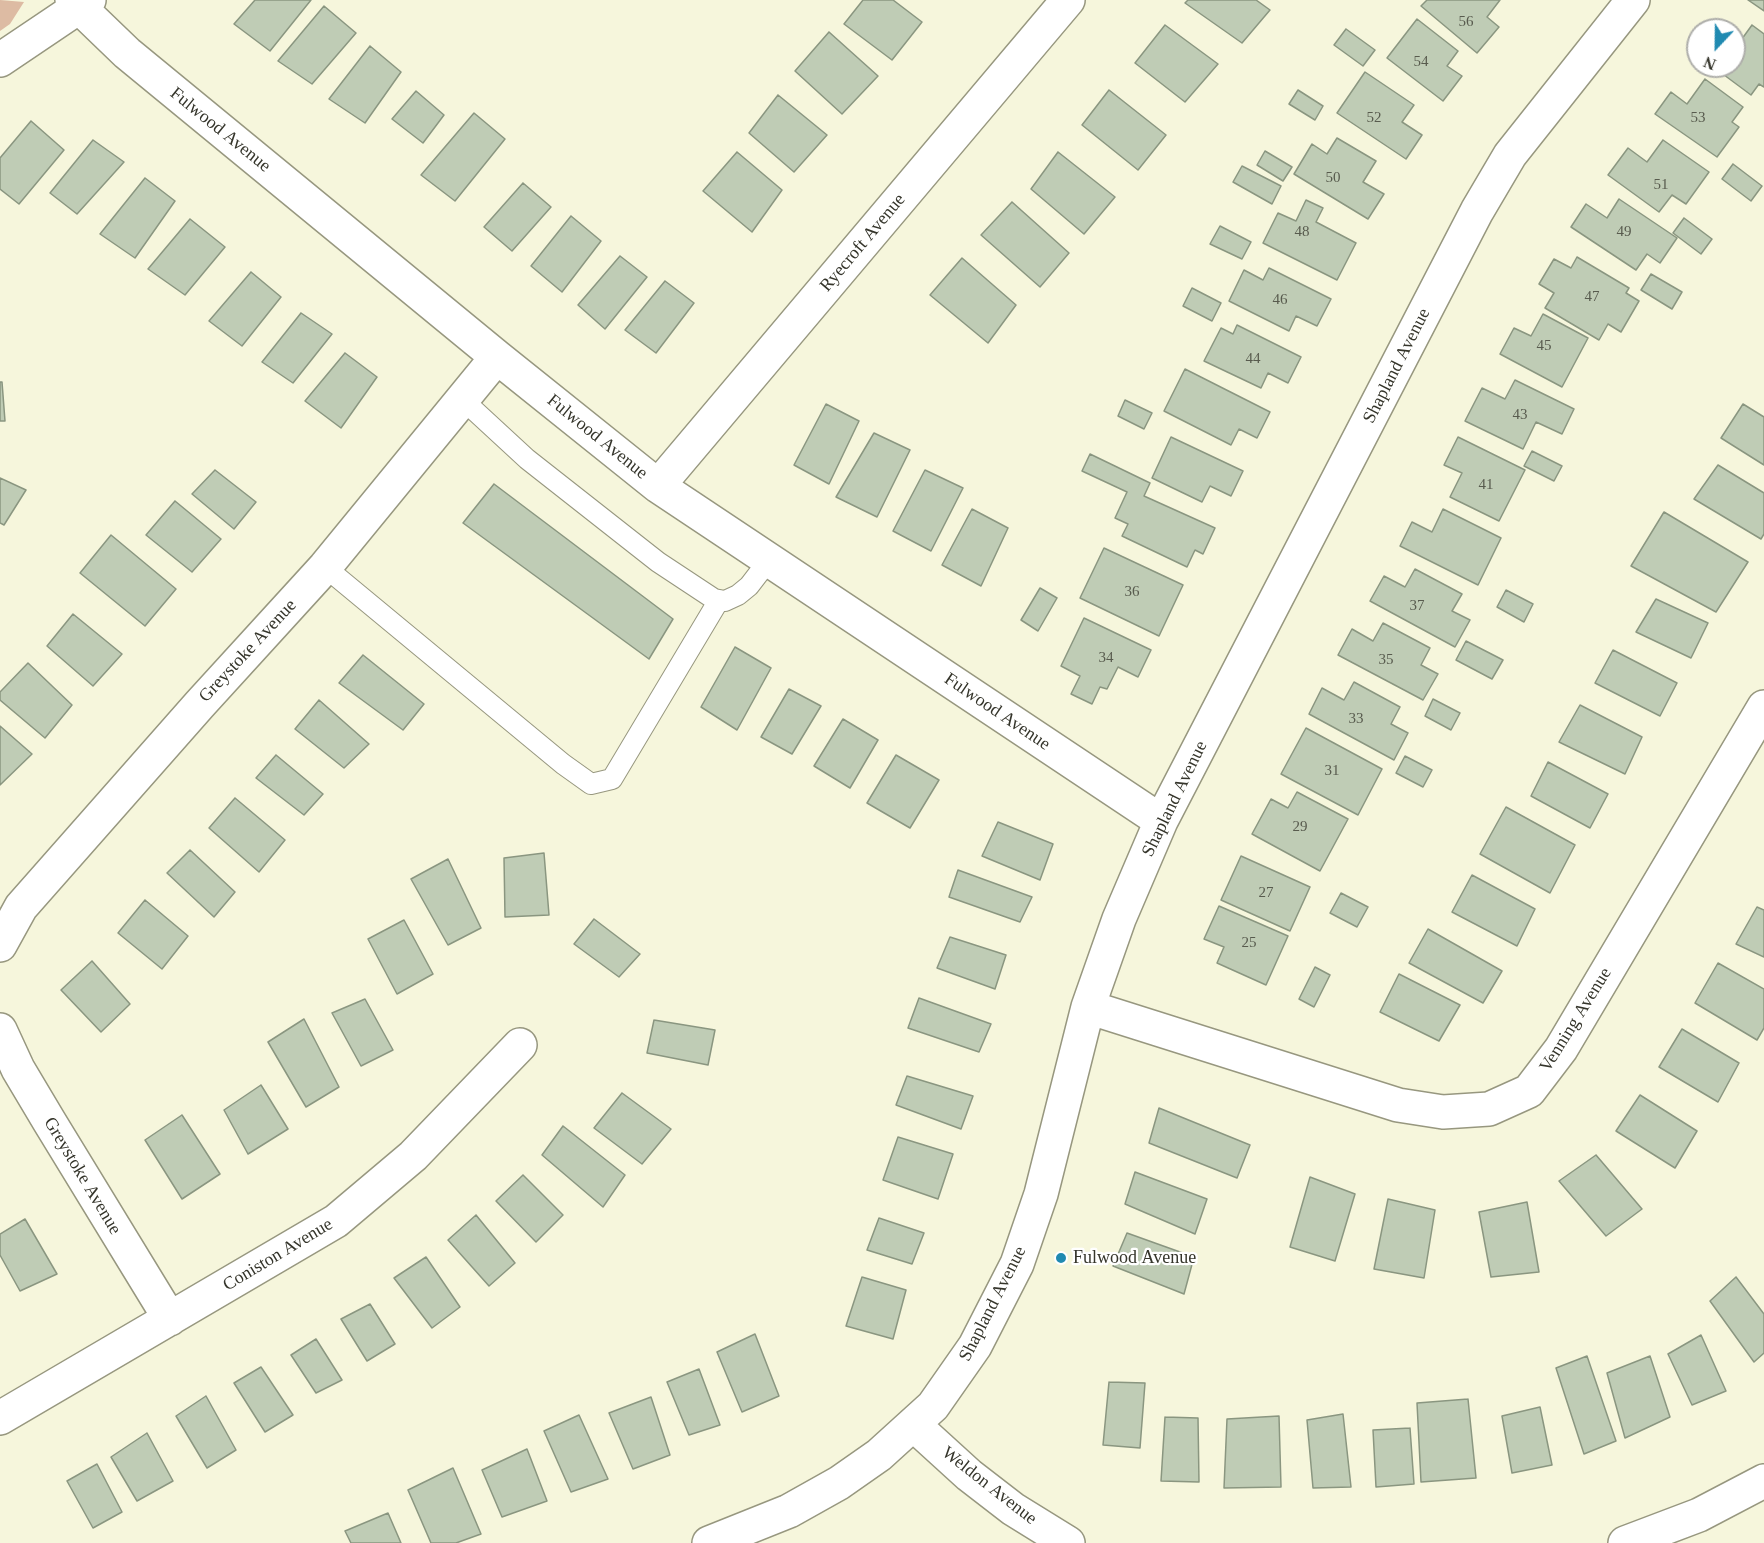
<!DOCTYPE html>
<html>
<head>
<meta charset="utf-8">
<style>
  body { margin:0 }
  #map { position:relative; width:1764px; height:1543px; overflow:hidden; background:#f6f6dc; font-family:Georgia,serif }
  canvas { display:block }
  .north { position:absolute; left:1686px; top:18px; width:60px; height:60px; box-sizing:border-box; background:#fff; border:2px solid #aeaeaa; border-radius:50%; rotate:202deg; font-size:16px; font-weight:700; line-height:24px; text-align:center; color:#35352b }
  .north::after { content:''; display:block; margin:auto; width:21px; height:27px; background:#208ab1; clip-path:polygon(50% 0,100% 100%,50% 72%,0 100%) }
</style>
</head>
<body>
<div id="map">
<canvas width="1764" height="1543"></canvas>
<div class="north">N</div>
</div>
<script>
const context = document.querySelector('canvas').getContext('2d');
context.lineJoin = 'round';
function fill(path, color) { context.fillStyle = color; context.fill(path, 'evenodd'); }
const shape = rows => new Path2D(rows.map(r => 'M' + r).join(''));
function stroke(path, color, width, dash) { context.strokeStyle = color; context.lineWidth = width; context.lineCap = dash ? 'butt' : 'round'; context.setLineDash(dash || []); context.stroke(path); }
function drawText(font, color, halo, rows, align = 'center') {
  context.font = font + ' Georgia,serif'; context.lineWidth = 4.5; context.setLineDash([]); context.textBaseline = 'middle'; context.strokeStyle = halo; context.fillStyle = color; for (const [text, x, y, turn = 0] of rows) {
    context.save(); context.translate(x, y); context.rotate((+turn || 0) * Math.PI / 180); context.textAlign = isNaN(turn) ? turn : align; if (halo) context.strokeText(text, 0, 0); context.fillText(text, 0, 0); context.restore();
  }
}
fill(shape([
  [0,0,24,2,10,24,0,31]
]), '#ddbba3');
const building = shape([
  [255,0,311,0,270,51,234,24,255,0],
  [863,0,893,0,922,22,892,60,844,24,863,0],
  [1188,0,1256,0,1270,10,1242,43,1185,3,1188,0],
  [1427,0,1500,0,1487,17,1499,27,1477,53,1421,6,1427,0],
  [1748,0,1764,0,1764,11,1748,0],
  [324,6,356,33,312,84,278,61,324,6],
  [1417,19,1458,51,1447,66,1462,76,1443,101,1387,58,1417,19],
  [1165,25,1218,64,1185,102,1135,63,1165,25],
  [1752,25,1764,34,1764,87,1759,84,1751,95,1712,66,1734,66,1734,40,1739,43,1752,25],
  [1346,29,1375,50,1363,66,1334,45,1346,29],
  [829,32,878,76,842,114,795,71,829,32],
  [370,46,401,72,365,123,329,99,370,46],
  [1365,72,1414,105,1402,122,1422,135,1406,159,1337,113,1365,72],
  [1705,79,1743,107,1732,122,1739,127,1717,157,1655,114,1671,92,1687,104,1705,79],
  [1109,90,1166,135,1138,170,1082,125,1109,90],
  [1298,90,1323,106,1315,120,1289,104,1298,90],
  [416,91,444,115,423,143,392,119,416,91],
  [778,95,827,135,794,172,749,133,778,95],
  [474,113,505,139,455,201,421,175,474,113],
  [31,121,64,150,19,204,0,189,0,158,31,121],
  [1337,138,1376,161,1363,182,1384,194,1368,219,1294,174,1312,144,1327,154,1337,138],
  [93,140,124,162,77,214,50,193,93,140],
  [1663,140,1709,172,1686,204,1672,195,1659,212,1608,175,1628,148,1647,162,1663,140],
  [1265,151,1292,167,1283,181,1257,165,1265,151],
  [737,152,782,190,752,232,703,191,737,152],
  [1058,152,1115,197,1084,234,1031,189,1058,152],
  [1733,164,1762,186,1751,201,1722,179,1733,164],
  [1242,166,1281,186,1272,204,1233,182,1242,166],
  [145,178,175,201,135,258,100,234,145,178],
  [523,183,551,207,512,251,484,227,523,183],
  [1619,199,1677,238,1660,263,1647,254,1636,270,1571,227,1586,204,1607,218,1619,199],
  [1306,200,1323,208,1316,222,1356,243,1337,280,1263,243,1278,213,1296,221,1306,200],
  [1012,202,1069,253,1040,287,981,235,1012,202],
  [571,216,601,241,562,292,531,266,571,216],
  [1684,218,1712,239,1701,254,1673,233,1684,218],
  [190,219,225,247,185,295,148,269,190,219],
  [1220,226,1251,242,1242,259,1210,244,1220,226],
  [620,256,647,277,605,329,578,305,620,256],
  [1577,257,1629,288,1626,293,1639,301,1621,332,1608,324,1599,340,1545,308,1554,293,1539,284,1554,259,1571,268,1577,257],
  [962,258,1016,305,988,343,930,295,962,258],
  [1269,268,1331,299,1317,326,1296,316,1289,331,1229,301,1244,270,1263,280,1269,268],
  [251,272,281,297,242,346,209,321,251,272],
  [1651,274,1682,292,1672,309,1641,290,1651,274],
  [665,281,694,303,656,353,625,330,665,281],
  [1192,288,1221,303,1212,321,1183,306,1192,288],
  [301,313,332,334,293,383,262,362,301,313],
  [1543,314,1588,338,1562,387,1500,354,1514,328,1531,336,1543,314],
  [1237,325,1301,357,1288,383,1268,373,1261,388,1204,361,1221,328,1233,334,1237,325],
  [345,353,377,377,341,428,305,401,345,353],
  [1185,369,1270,412,1257,438,1239,429,1231,445,1164,411,1185,369],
  [1515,380,1574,409,1562,434,1536,422,1523,449,1465,421,1482,388,1505,399,1515,380],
  [0,382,2,382,5,421,0,421,0,382],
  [1125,400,1152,413,1144,429,1118,416,1125,400],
  [826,404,859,421,829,484,794,465,826,404],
  [1743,404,1764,417,1764,465,1721,438,1743,404],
  [874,433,910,450,877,517,836,497,874,433],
  [1171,437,1243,471,1231,496,1210,486,1202,502,1152,478,1171,437],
  [1458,437,1525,470,1499,521,1450,497,1462,473,1444,465,1458,437],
  [1532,451,1562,466,1554,481,1524,466,1532,451],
  [1090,454,1150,483,1144,496,1215,528,1203,554,1195,550,1187,567,1122,536,1128,524,1115,518,1127,492,1082,471,1090,454],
  [1718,465,1764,493,1764,534,1761,539,1694,499,1718,465],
  [215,470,256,502,234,529,192,494,215,470],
  [925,470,963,488,931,551,893,531,925,470],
  [0,478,26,490,4,525,0,523,0,478],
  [494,484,673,619,649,659,463,523,494,484],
  [175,501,221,539,192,572,146,535,175,501],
  [972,509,1008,528,981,586,942,565,972,509],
  [1443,509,1501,538,1478,585,1400,546,1412,522,1432,532,1443,509],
  [1664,512,1748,562,1716,612,1631,566,1664,512],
  [111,535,176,589,145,626,80,573,111,535],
  [1104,548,1183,585,1159,636,1080,598,1104,548],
  [1415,569,1462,594,1452,611,1470,620,1455,647,1370,601,1384,576,1405,587,1415,569],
  [1040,588,1057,598,1038,631,1021,620,1040,588],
  [1506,590,1533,604,1524,622,1497,607,1506,590],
  [1656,599,1708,623,1691,658,1636,632,1656,599],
  [73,614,122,654,93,686,47,646,73,614],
  [1084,618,1151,650,1138,677,1118,667,1107,689,1100,687,1092,704,1071,694,1080,676,1061,666,1084,618],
  [1383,623,1430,648,1421,665,1438,674,1423,700,1338,655,1352,629,1373,641,1383,623],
  [1466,641,1503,660,1492,679,1456,660,1466,641],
  [735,647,771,668,737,730,701,707,735,647],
  [1613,650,1677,683,1660,716,1595,683,1613,650],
  [363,655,424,704,403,730,339,683,363,655],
  [28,663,72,705,45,738,0,700,0,692,28,663],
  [1354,682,1400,707,1391,724,1408,733,1394,760,1309,714,1322,688,1344,700,1354,682],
  [789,689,821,706,792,754,761,737,789,689],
  [1433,699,1460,713,1451,730,1425,716,1433,699],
  [319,700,369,744,344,768,295,729,319,700],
  [1580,705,1642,737,1625,774,1559,742,1580,705],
  [843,719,878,740,850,788,814,766,843,719],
  [0,726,32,754,0,785,0,726],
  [1306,728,1382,769,1358,815,1281,774,1306,728],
  [276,755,323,794,304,815,256,778,276,755],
  [896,755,939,780,910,828,867,803,896,755],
  [1405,756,1432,770,1423,787,1396,773,1405,756],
  [1548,762,1608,794,1590,828,1531,796,1548,762],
  [1297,792,1348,819,1320,871,1252,834,1271,799,1288,808,1297,792],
  [235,798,285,840,259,872,209,828,235,798],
  [1506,807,1575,845,1550,893,1480,854,1506,807],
  [998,822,1053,844,1040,880,982,856,998,822],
  [190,850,235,892,214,917,167,873,190,850],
  [544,853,549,915,505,917,504,858,544,853],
  [1241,856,1310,887,1290,931,1221,900,1241,856],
  [448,859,481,928,448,945,411,879,448,859],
  [958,870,1032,897,1020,922,949,897,958,870],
  [1472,875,1535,909,1517,946,1452,912,1472,875],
  [1341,893,1368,907,1357,927,1330,913,1341,893],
  [145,900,188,936,162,969,118,933,145,900],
  [1219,906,1288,936,1266,985,1217,963,1224,947,1204,939,1219,906],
  [1757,907,1764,910,1764,957,1736,944,1757,907],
  [594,919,640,954,619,977,574,944,594,919],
  [404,920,433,974,397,994,368,939,404,920],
  [1428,929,1502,971,1483,1003,1409,963,1428,929],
  [950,937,1006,955,995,989,937,968,950,937],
  [92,961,130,1004,101,1032,61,990,92,961],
  [1718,963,1764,989,1764,1028,1757,1040,1695,1003,1718,963],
  [1315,967,1330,975,1314,1007,1299,999,1315,967],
  [1399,974,1460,1005,1439,1041,1380,1012,1399,974],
  [919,998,991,1024,979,1052,908,1028,919,998],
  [365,999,393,1050,361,1066,332,1013,365,999],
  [304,1019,339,1087,306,1107,268,1042,304,1019],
  [654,1020,715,1030,708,1065,647,1053,654,1020],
  [1682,1029,1739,1063,1718,1102,1659,1067,1682,1029],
  [907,1076,973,1096,961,1129,896,1105,907,1076],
  [261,1085,288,1129,248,1154,224,1110,261,1085],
  [622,1093,671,1129,642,1164,594,1128,622,1093],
  [1640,1095,1697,1131,1675,1168,1616,1131,1640,1095],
  [1159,1108,1250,1145,1237,1178,1149,1143,1159,1108],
  [182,1115,220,1174,182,1199,145,1140,182,1115],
  [563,1126,625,1175,603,1207,542,1155,563,1126],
  [898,1137,953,1154,938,1199,883,1180,898,1137],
  [1596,1155,1642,1209,1606,1236,1559,1181,1596,1155],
  [1135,1172,1207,1199,1195,1234,1125,1204,1135,1172],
  [523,1175,563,1215,536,1242,496,1201,523,1175],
  [1310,1177,1355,1194,1335,1261,1290,1247,1310,1177],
  [1388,1199,1435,1210,1424,1278,1374,1269,1388,1199],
  [1527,1202,1539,1272,1491,1277,1479,1212,1527,1202],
  [476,1215,515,1263,489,1286,448,1240,476,1215],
  [879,1218,924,1233,912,1264,867,1250,879,1218],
  [25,1219,57,1274,20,1291,0,1255,0,1234,25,1219],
  [1127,1233,1194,1257,1184,1294,1113,1266,1127,1233],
  [426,1257,460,1307,432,1328,394,1278,426,1257],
  [862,1277,906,1290,893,1339,846,1326,862,1277],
  [1736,1277,1764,1314,1764,1353,1754,1362,1710,1301,1736,1277],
  [370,1304,395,1344,367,1361,341,1319,370,1304],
  [755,1334,779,1396,742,1412,717,1352,755,1334],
  [1701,1335,1726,1391,1692,1405,1668,1354,1701,1335],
  [316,1339,342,1380,316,1393,291,1355,316,1339],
  [1587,1356,1616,1441,1584,1454,1556,1368,1587,1356],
  [1650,1356,1670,1417,1625,1438,1607,1373,1650,1356],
  [261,1367,293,1415,265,1432,234,1383,261,1367],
  [699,1369,720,1425,689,1435,667,1382,699,1369],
  [1109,1382,1145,1383,1140,1448,1103,1445,1109,1382],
  [206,1396,236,1450,207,1468,176,1416,206,1396],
  [651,1397,670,1455,633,1469,609,1413,651,1397],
  [1468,1399,1476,1478,1421,1482,1417,1403,1468,1399],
  [1540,1407,1552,1465,1512,1473,1502,1416,1540,1407],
  [1343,1414,1351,1487,1313,1488,1307,1420,1343,1414],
  [579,1415,608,1479,571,1492,544,1431,579,1415],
  [1279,1416,1281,1487,1224,1488,1227,1419,1279,1416],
  [1165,1417,1198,1418,1199,1482,1161,1481,1165,1417],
  [1410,1428,1414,1484,1376,1487,1373,1430,1410,1428],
  [147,1433,173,1481,137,1501,111,1457,147,1433],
  [527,1449,547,1501,502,1517,482,1470,527,1449],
  [97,1464,122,1512,93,1528,67,1481,97,1464],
  [453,1468,481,1534,456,1543,431,1543,408,1490,453,1468],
  [388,1513,401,1543,351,1543,345,1531,388,1513]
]);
fill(building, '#bfccb5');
stroke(building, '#8a9680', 1.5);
const service = shape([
  [462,399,527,459,658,562,714,599,725,601,738,595,749,586,769,560],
  [325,567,563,764,591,784,612,779,719,600]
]);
const minor = shape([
  [72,0,127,53,497,357,658,486,1161,821],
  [0,60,89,0],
  [658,486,1068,0],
  [0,945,21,907,200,704,325,567,497,357],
  [1088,1007,1398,1105,1443,1112,1489,1109,1529,1091,1561,1049,1764,707],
  [0,1030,18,1069,49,1121,170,1319],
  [0,1418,336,1221,413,1156,520,1045],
  [913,1424,969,1475,1013,1509,1068,1543],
  [709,1543,789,1511,839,1483,879,1455,933,1406,975,1346,1017,1264,1041,1194,1088,1007,1119,919,1161,821,1477,211,1510,155,1633,0],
  [1625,1543,1699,1515,1764,1481]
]);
stroke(service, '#97977f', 22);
stroke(minor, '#97977f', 36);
stroke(service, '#fff', 20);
stroke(minor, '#fff', 33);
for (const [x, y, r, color] of [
  [1061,1258,6,"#208ab1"]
]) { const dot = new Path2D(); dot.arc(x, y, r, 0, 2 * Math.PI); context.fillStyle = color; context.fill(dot); stroke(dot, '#fff', 2); }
drawText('15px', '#585b4e', null, [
  ["56",1466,22],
  ["54",1421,62],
  ["52",1374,118],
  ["53",1698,118],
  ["50",1333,178],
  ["51",1661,185],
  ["48",1302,232],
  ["49",1624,232],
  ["47",1592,297],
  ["46",1280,300],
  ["45",1544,346],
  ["44",1253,359],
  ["43",1520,415],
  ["41",1486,485],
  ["36",1132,592],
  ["37",1417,606],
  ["34",1106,658],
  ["35",1386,660],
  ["33",1356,719],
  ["31",1332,771],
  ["29",1300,827],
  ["27",1266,893],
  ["25",1249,943]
]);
drawText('18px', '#35352b', '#fff', [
  ["Fulwood Avenue",220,130,39],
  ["Ryecroft Avenue",863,243,-50],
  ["Shapland Avenue",1397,366,-63],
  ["Fulwood Avenue",597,437,39],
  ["Greystoke Avenue",248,651,-47],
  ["Fulwood Avenue",997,712,34],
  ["Shapland Avenue",1175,799,-64],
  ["Venning Avenue",1576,1020,-58],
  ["Greystoke Avenue",82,1176,59],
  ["Coniston Avenue",278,1255,-31],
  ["Shapland Avenue",993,1304,-63],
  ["Weldon Avenue",989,1486,38]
]);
drawText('18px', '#35352b', '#fff', [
  ["Fulwood Avenue",1073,1258]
], 'left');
</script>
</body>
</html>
